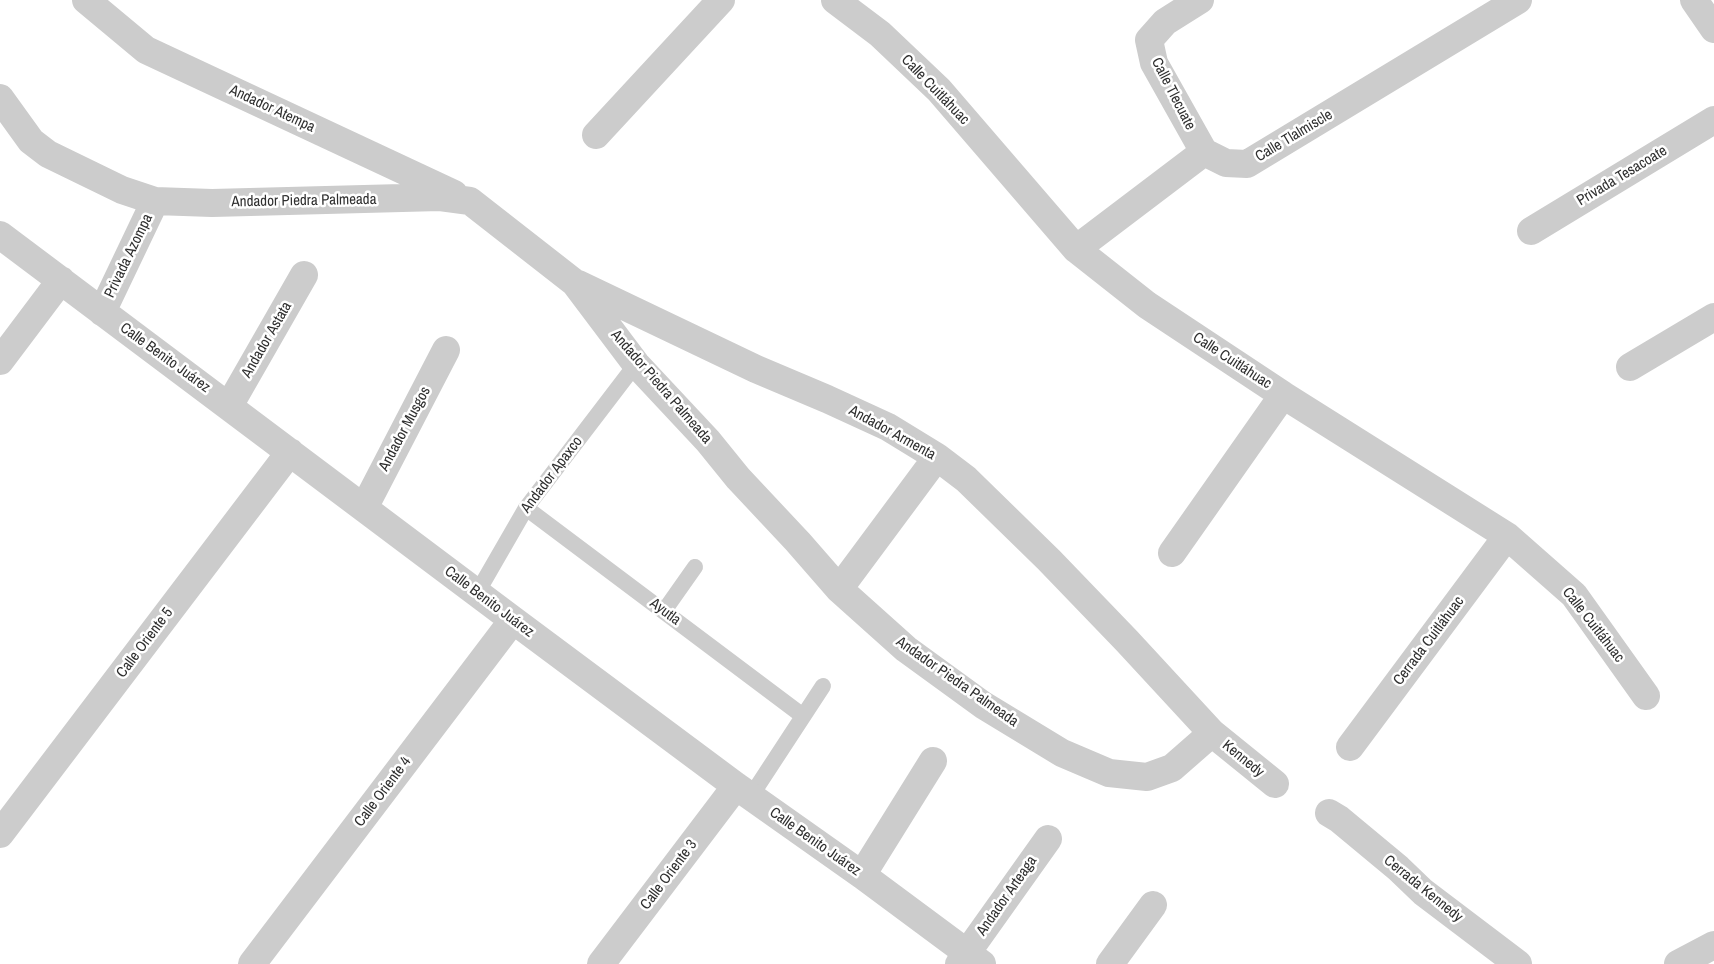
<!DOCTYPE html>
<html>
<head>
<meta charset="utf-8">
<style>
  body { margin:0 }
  canvas { display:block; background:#fff }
</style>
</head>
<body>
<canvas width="1714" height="964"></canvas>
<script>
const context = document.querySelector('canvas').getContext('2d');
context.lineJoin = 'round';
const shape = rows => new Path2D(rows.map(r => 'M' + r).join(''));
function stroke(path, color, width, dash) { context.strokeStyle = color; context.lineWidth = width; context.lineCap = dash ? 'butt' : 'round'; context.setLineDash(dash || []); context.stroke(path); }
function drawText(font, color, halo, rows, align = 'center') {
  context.font = font + ' "Archivo Narrow",sans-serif'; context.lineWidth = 5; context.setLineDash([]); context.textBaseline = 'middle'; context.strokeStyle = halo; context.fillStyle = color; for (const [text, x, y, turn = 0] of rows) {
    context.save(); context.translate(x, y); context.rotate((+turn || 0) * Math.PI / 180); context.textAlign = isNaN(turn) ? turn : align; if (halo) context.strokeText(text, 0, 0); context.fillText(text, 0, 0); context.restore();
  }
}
stroke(shape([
  [526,508,803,716],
  [477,593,526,508,636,364],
  [664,611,695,567],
  [751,796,823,686]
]), '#ccc', 16);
stroke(shape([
  [86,0,146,50,454,194],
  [835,0,880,34,939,90,1076,249,1147,305,1283,395,1507,536,1574,595,1646,696],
  [1200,0,1165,22,1149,40,1154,63,1204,152],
  [1694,0,1714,29],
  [0,98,31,141,48,154,122,190,155,201,212,203,440,197,470,201,575,283,636,364,708,441,738,478,798,542,839,589,906,649,983,705,1062,753,1109,773,1147,777,1172,768,1212,733],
  [596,135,721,0],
  [1531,231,1714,120],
  [0,235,513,620,736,786,862,875,982,964],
  [1076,249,1204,152,1226,163,1247,164,1518,0],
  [578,284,756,369,827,399,888,427,937,457,966,479,1049,560,1127,641,1212,733,1275,784],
  [102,312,155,201],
  [0,361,61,280],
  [1630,367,1714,317],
  [229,406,304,275],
  [364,508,446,350],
  [1172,553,1283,395],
  [839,589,937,457],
  [1350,747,1507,536],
  [1329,813,1339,819,1398,868,1423,892,1518,964],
  [0,834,290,452],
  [862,875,933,761],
  [252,964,513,620],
  [601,964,736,786],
  [959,964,1048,839],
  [1110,964,1153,905],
  [1678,964,1714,945]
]), '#ccc', 28);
drawText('15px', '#2f2f2f', '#fff', [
  ["Calle Cuitláhuac",935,90,46],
  ["Calle Tlecuate",1173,94,63],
  ["Andador Atempa",272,109,25],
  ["Calle Tlalmiscle",1294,136,-31],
  ["Privada Tesacoate",1622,176,-31],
  ["Andador Piedra Palmeada",304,201,-1],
  ["Privada Azompa",129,256,-64],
  ["Andador Astata",267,340,-60],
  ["Calle Benito Juárez",165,358,36],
  ["Calle Cuitláhuac",1232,361,33],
  ["Andador Piedra Palmeada",661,387,49],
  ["Andador Musgos",405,429,-62],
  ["Andador Armenta",892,433,29],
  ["Andador Apaxco",552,475,-53],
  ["Calle Benito Juárez",489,602,37],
  ["Ayutla",665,612,37],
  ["Calle Cuitláhuac",1593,625,52],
  ["Cerrada Cuitláhuac",1429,641,-53],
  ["Calle Oriente 5",145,643,-53],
  ["Andador Piedra Palmeada",957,682,35],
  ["Kennedy",1243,759,39],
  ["Calle Oriente 4",383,792,-53],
  ["Calle Benito Juárez",815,842,35],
  ["Calle Oriente 3",669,875,-53],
  ["Cerrada Kennedy",1423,889,39],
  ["Andador Arteaga",1007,896,-55]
]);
</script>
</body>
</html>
